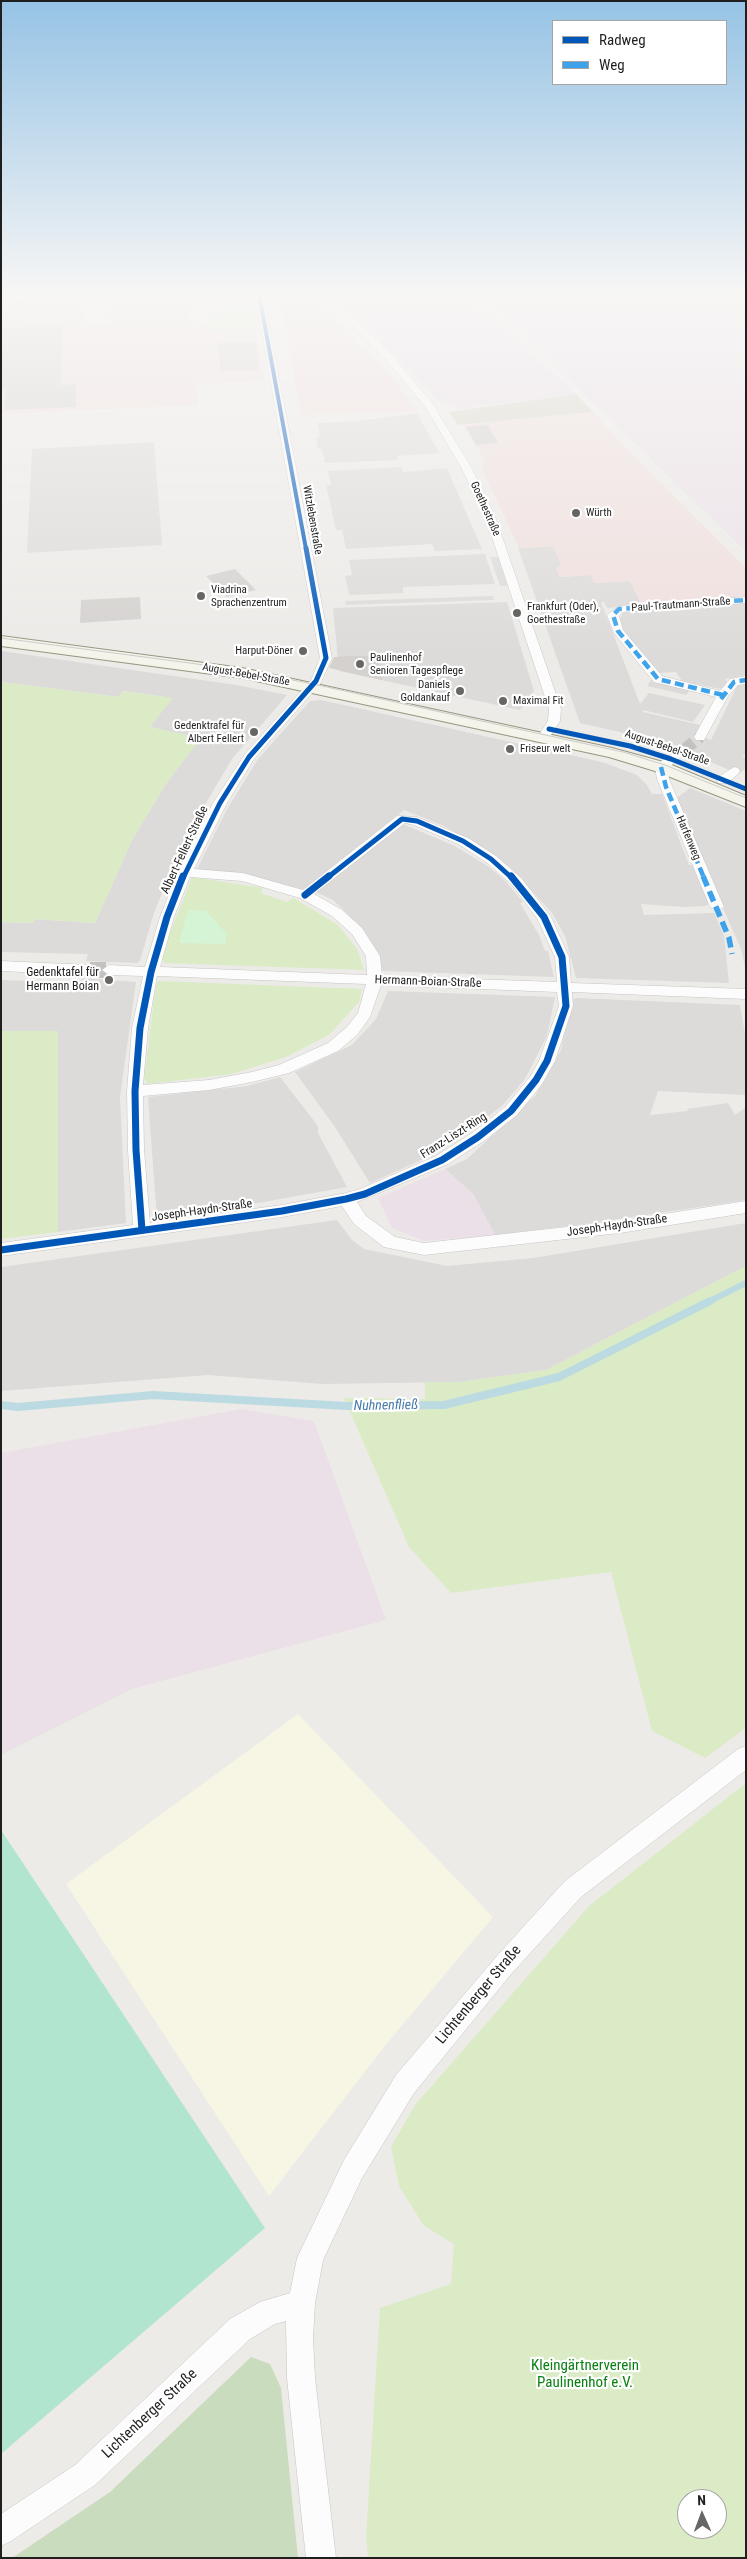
<!DOCTYPE html>
<html>
<head>
<meta charset="utf-8">
<style>
  body { margin:0 }
  #map { position:relative; width:747px; height:2559px; overflow:hidden; background:#edebe8; font-family:"Roboto Condensed",sans-serif }
  canvas { display:block }
  .frame { position:absolute; inset:0; border:2px solid #1f1f1f; pointer-events:none }
  .legend { position:absolute; left:552px; top:20px; width:175px; height:65px; box-sizing:border-box; background:#fff; border:1px solid #a5a5a5; margin:0; padding:6px 9px; list-style:none; font-size:15px; color:#1f1f1f }
  .legend li { display:flex; align-items:center; gap:10px; height:25px }
  .legend b { width:25px; border:1px solid #a5a5a5 }
  .north { position:absolute; left:677px; top:2489px; width:50px; height:50px; box-sizing:border-box; background:#fff; border:1px solid #a5a5a5; border-radius:50%; rotate:358deg; font-size:14px; font-weight:700; line-height:20px; text-align:center; color:#1f1f1f }
  .north::after { content:''; display:block; margin:auto; width:18px; height:22px; background:#676665; clip-path:polygon(50% 0,100% 100%,50% 72%,0 100%) }
</style>
</head>
<body>
<div id="map">
<canvas width="747" height="2559"></canvas>
<div class="frame"></div>
<ul class="legend">
<li><b style="height:6px;background:#0057b8"></b>Radweg</li>
<li><b style="height:6px;background:#3da2ea"></b>Weg</li>
</ul>
<div class="north">N</div>
</div>
<script>
const context = document.querySelector('canvas').getContext('2d');
context.lineJoin = 'round';
function fill(path, color) { context.fillStyle = color; context.fill(path, 'evenodd'); }
const shape = rows => new Path2D(rows.map(r => 'M' + r).join(''));
function stroke(path, color, width, dash) { context.strokeStyle = color; context.lineWidth = width; context.lineCap = dash ? 'butt' : 'round'; context.setLineDash(dash || []); context.stroke(path); }
function drawText(font, color, halo, rows, align = 'center') {
  context.font = font + ' "Roboto Condensed",sans-serif'; context.lineWidth = 4.5; context.setLineDash([]); context.textBaseline = 'middle'; context.strokeStyle = halo; context.fillStyle = color; for (const [text, x, y, turn = 0] of rows) {
    context.save(); context.translate(x, y); context.rotate((+turn || 0) * Math.PI / 180); context.textAlign = isNaN(turn) ? turn : align; if (halo) context.strokeText(text, 0, 0); context.fillText(text, 0, 0); context.restore();
  }
}
fill(shape([
  [417,413,439,453,397,456,398,460,325,463,322,449,318,449,316,437,320,436,317,423,358,421],
  [154,442,162,545,27,553,32,449],
  [401,467,403,472,447,468,482,549,435,551,432,544,346,549,342,530,336,530,326,485,331,485,328,471],
  [553,546,562,565,559,577,591,575,594,583,630,581,642,605,607,608,604,602,601,602,640,704,649,693,705,705,693,722,643,710,643,712,700,725,696,734,711,740,738,684,746,683,746,753,742,756,746,757,746,768,739,774,663,742,580,723,518,548],
  [485,554,495,584,403,587,403,593,349,595,345,576,352,575,349,560],
  [490,557,498,557,508,586,500,586],
  [493,596,494,600,346,605,345,601],
  [507,602,534,691,520,710,339,671,333,608],
  [746,603,746,675,725,679,728,684,720,689,682,681,676,672,657,673,628,639,618,621,624,612],
  [1,651,236,685,287,695,232,759,199,815,171,869,153,916,140,961,137,963,86,961,88,954,1,952,1,922,33,923,35,919,95,923,132,840,165,785,200,738,149,727,172,698,124,691,119,697,1,682],
  [651,680,690,690,686,695,647,686],
  [321,700,602,762,637,775,647,785,652,794,662,794,689,865,695,865,710,902,706,906,684,907,641,904,644,915,714,913,724,936,729,983,576,978,565,936,552,913,512,869,484,849,444,826,404,810,304,890,247,876,197,869,226,811,258,759,310,701],
  [690,788,746,811,746,972,741,949,680,810,677,798],
  [403,824,455,846,489,867,506,882,523,902,520,903,539,935,545,951,548,951,554,977,383,971,375,949,362,928,333,900,316,892],
  [82,978,136,982,120,1097,126,1223,58,1232,58,1031,1,1031,1,980,80,983],
  [388,991,555,997,547,1036,525,1079,502,1106,441,1151,370,1183,335,1127,295,1072,352,1045,376,1019],
  [577,998,740,1005,746,1040,746,1095,658,1091,650,1115,688,1111,687,1109,728,1103,735,1115,746,1107,746,1200,592,1223,495,1235,473,1194,445,1169,467,1159,535,1096,561,1050,571,1000],
  [280,1077,318,1126,318,1133,347,1187,241,1206,240,1210,164,1222,157,1219,148,1097,247,1086],
  [337,1220,352,1240,364,1249,447,1266,533,1258,746,1223,746,1266,546,1370,460,1382,322,1384,208,1375,1,1391,1,1267]
]), '#dcdbd9');
fill(shape([
  [196,294,198,304,189,313,190,320,208,324,209,330,257,329,264,381,196,384,198,405,1,414,1,300,74,296,77,298,78,306,82,311,86,324,110,323,109,295],
  [328,294,430,294,433,302,354,314],
  [316,303,392,376,416,411,301,415,284,322,281,309,272,309,271,305],
  [593,412,629,451,746,568,746,597,643,606,630,581,594,583,591,575,559,577,556,569,561,564,553,546,519,548,482,469,485,461,463,425]
]), '#efdfdd');
fill(shape([
  [467,294,746,294,746,552,510,322],
  [465,297,491,315,576,394,459,409,455,405,441,403,354,314],
  [445,1169,473,1194,495,1235,424,1241,392,1228,378,1198],
  [241,1409,314,1421,386,1620,132,1689,1,1755,1,1453]
]), '#ebe0e7');
fill(shape([
  [298,1714,493,1917,384,2047,269,2196,66,1884]
]), '#f7f5e3');
fill(shape([
  [576,394,593,412,458,425,449,412]
]), '#d7d6c9');
fill(shape([
  [214,294,252,294,257,329,209,330,208,324,214,315,217,314],
  [1,682,119,697,123,691,173,698,150,727,201,738,165,785,132,840,95,923,35,919,33,923,1,922],
  [192,877,263,888,261,893,287,902,293,898,307,906,338,925,357,949,364,970,164,963,162,958,164,948],
  [159,981,362,989,359,1002,329,1035,286,1057,232,1074,147,1084,144,1078,156,984],
  [1,1031,58,1031,58,1232,1,1239],
  [746,1266,746,1728,705,1758,652,1731,611,1572,451,1593,409,1547,344,1398,425,1399,425,1382,460,1382,546,1370],
  [746,1783,746,2558,368,2558,366,2537,380,2308,451,2284,454,2244,424,2226,399,2186,391,2147,415,2105,589,1906],
  [687,2499,717,2499,717,2529,687,2529]
]), '#dbebc6');
fill(shape([
  [251,2357,270,2364,281,2388,298,2558,12,2558,110,2492]
]), '#c9dcbd');
fill(shape([
  [188,910,206,911,227,934,225,944,179,943]
]), '#d5f3d5');
fill(shape([
  [1,1830,265,2228,1,2454]
]), '#b2e5cf');
stroke(shape([
  [708,1302,746,1283]
]), '#bbdae1', 6);
stroke(shape([
  [1,1405,18,1407,153,1395,347,1406,444,1405,559,1377,710,1301]
]), '#bbdae1', 8);
fill(shape([
  [63,325,61,385,76,384,76,407,4,410,6,389,1,389,1,328],
  [255,342,259,370,220,371,218,343],
  [488,425,498,443,476,445,466,427],
  [235,569,256,590,227,597,206,576],
  [140,597,141,619,80,623,81,600],
  [353,656,379,656,382,680,329,668,334,657]
]), '#d4d1cf');
stroke(shape([
  [684,750,700,737]
]), '#c4c2c0', 12, [12, 6]);
stroke(shape([
  [90,970,109,970]
]), '#c4c2c0', 16, [16, 8]);
const street = shape([
  [1,294,28,294,1,297,1,294],
  [255,294,263,294,332,658,320,684,254,759,227,803,194,869,243,873,303,890,397,816,417,817,468,838,496,856,522,879,551,917,569,957,571,983,746,989,746,999,572,992,573,1006,555,1061,542,1084,517,1115,484,1141,448,1164,357,1202,366,1216,395,1237,424,1243,620,1221,746,1201,746,1213,620,1233,424,1255,384,1247,354,1224,342,1206,282,1217,1,1256,1,1243,133,1225,128,1150,127,1091,132,1028,143,976,109,975,102,970,109,965,145,967,160,917,178,872,213,803,245,754,311,680,320,658,255,294],
  [405,823,414,825,458,844,486,862,512,885,537,918,555,957,557,982,382,976,380,956,362,928,342,910,314,894,405,823],
  [190,877,242,881,300,898,332,916,352,934,366,956,367,975,160,967,174,917,190,877],
  [157,976,366,984,358,1013,347,1027,328,1043,279,1065,252,1072,209,1080,143,1085,148,1028,157,976],
  [381,985,557,992,559,1006,539,1061,530,1077,505,1107,472,1133,436,1156,360,1189,346,1193,282,1205,150,1223,144,1150,143,1096,209,1090,252,1082,289,1073,338,1051,357,1035,370,1017,381,985],
  [314,294,324,294,348,312,389,352,432,403,471,467,495,516,561,709,560,721,547,741,539,741,537,738,548,721,549,709,485,516,461,467,425,406,383,356,342,316,314,294],
  [746,597,746,603,622,612,619,616,623,630,662,676,720,691,730,679,746,676,746,684,738,685,728,696,704,740,696,740,694,737,716,697,654,682,614,633,607,615,619,606,746,597],
  [684,746,690,750,668,768,669,779,724,907,717,911,710,907,657,779,655,767,657,764,684,746],
  [734,767,738,768,740,771,738,774,728,783,718,783,717,780,718,777,734,767],
  [1,961,90,965,97,970,90,975,1,971,1,961],
  [746,1746,746,1770,581,1897,512,1973,414,2093,362,2178,323,2260,315,2303,313,2338,315,2378,336,2558,306,2558,287,2378,286,2321,275,2324,250,2339,95,2485,11,2541,1,2546,1,2514,75,2465,230,2319,260,2302,290,2293,297,2258,344,2160,396,2075,496,1957,565,1881,738,1749,746,1746]
]);
const secondary = shape([
  [1,636,242,668,612,748,667,763,746,796,746,807,655,771,609,757,242,678,1,646,1,636]
]);
stroke(street, '#c6c5c4', 1);
stroke(secondary, '#96977f', 2);
fill(street, '#fcfcfc');
fill(secondary, '#f4f4eb');
stroke(shape([
  [1,638,242,670,313,684,623,752,665,765,746,798]
]), '#cbcbca', 1);
stroke(shape([
  [723,695,658,679,618,631,613,615,619,609,746,600],
  [721,699,734,682,746,680],
  [661,767,666,787,704,878]
]), '#3da2ea', 4.5, [9, 4.5]);
stroke(shape([
  [703,876,729,938,732,954]
]), '#3da2ea', 5.5, [11, 5.5]);
stroke(shape([
  [259,294,306,549]
]), '#0057b8', 4);
stroke(shape([
  [549,729,630,746,671,759,746,789],
  [183,878,220,803,249,757,316,681,326,658,306,548],
  [327,878,402,819,417,821,463,841,491,859,512,878]
]), '#0057b8', 5);
stroke(shape([
  [305,895,329,876],
  [142,1230,136,1150,135,1091,140,1028,151,972,167,917,183,876],
  [1,1250,282,1211,346,1199,365,1194,442,1160,478,1137,511,1111,536,1080,547,1061,566,1006,562,957,544,917,511,876]
]), '#0057b8', 7);
const sky = context.createLinearGradient(0, 0, 0, 653);
sky.addColorStop(0, '#96c3e5');
sky.addColorStop(0.45, '#f7f6f5');
sky.addColorStop(1, '#f7f6f500');
context.fillStyle = sky;
context.fillRect(0, 0, 747, 653);
for (const [x, y, r, color] of [
  [576,513,5,"#676665"],
  [201,596,5,"#676665"],
  [517,613,5,"#676665"],
  [303,651,5,"#676665"],
  [360,664,5,"#676665"],
  [460,691,5,"#676665"],
  [503,701,5,"#676665"],
  [254,732,5,"#676665"],
  [510,749,5,"#676665"],
  [109,980,5,"#676665"]
]) { const dot = new Path2D(); dot.arc(x, y, r, 0, 2 * Math.PI); context.fillStyle = color; context.fill(dot); stroke(dot, '#fff', 2); }
drawText('11px', '#1f1f1f', '#fff', [
  ["Goethestraße",485,509,66],
  ["Witzlebenstraße",312,520,80],
  ["Paul-Trautmann-Straße",681,605,-4],
  ["August-Bebel-Straße",246,675,10],
  ["August-Bebel-Straße",667,748,19],
  ["Harfenweg",688,838,67]
]);
drawText('11px', '#1f1f1f', '#fff', [
  ["Würth",586,513],
  ["Viadrina",211,590],
  ["Sprachenzentrum",211,603],
  ["Frankfurt (Oder),",527,607],
  ["Goethestraße",527,620],
  ["Harput-Döner",293,651,"right"],
  ["Paulinenhof",370,658],
  ["Senioren Tagespflege",370,671],
  ["Daniels",450,685,"right"],
  ["Goldankauf",450,698,"right"],
  ["Maximal Fit",513,701],
  ["Gedenktrafel für",244,726,"right"],
  ["Albert Fellert",244,739,"right"],
  ["Friseur welt",520,749]
], 'left');
drawText('12px', '#1f1f1f', '#fff', [
  ["Albert-Fellert-Straße",185,850,-65],
  ["Hermann-Boian-Straße",428,982,2],
  ["Franz-Liszt-Ring",454,1136,-32],
  ["Joseph-Haydn-Straße",202,1211,-8],
  ["Joseph-Haydn-Straße",617,1226,-8]
]);
drawText('12px', '#1f1f1f', '#fff', [
  ["Gedenktafel für",99,973],
  ["Hermann Boian",99,987]
], 'right');
drawText('italic 14px', '#467aa9', '#fff', [
  ["Nuhnenfließ",386,1406,-1]
]);
drawText('15px', '#1f1f1f', '#fff', [
  ["Lichtenberger Straße",479,1995,-50],
  ["Lichtenberger Straße",150,2414,-43]
]);
drawText('15px', '#0a8111', '#fff', [
  ["Kleingärtnerverein",585,2366],
  ["Paulinenhof e.V.",585,2383]
]);
</script>
</body>
</html>
